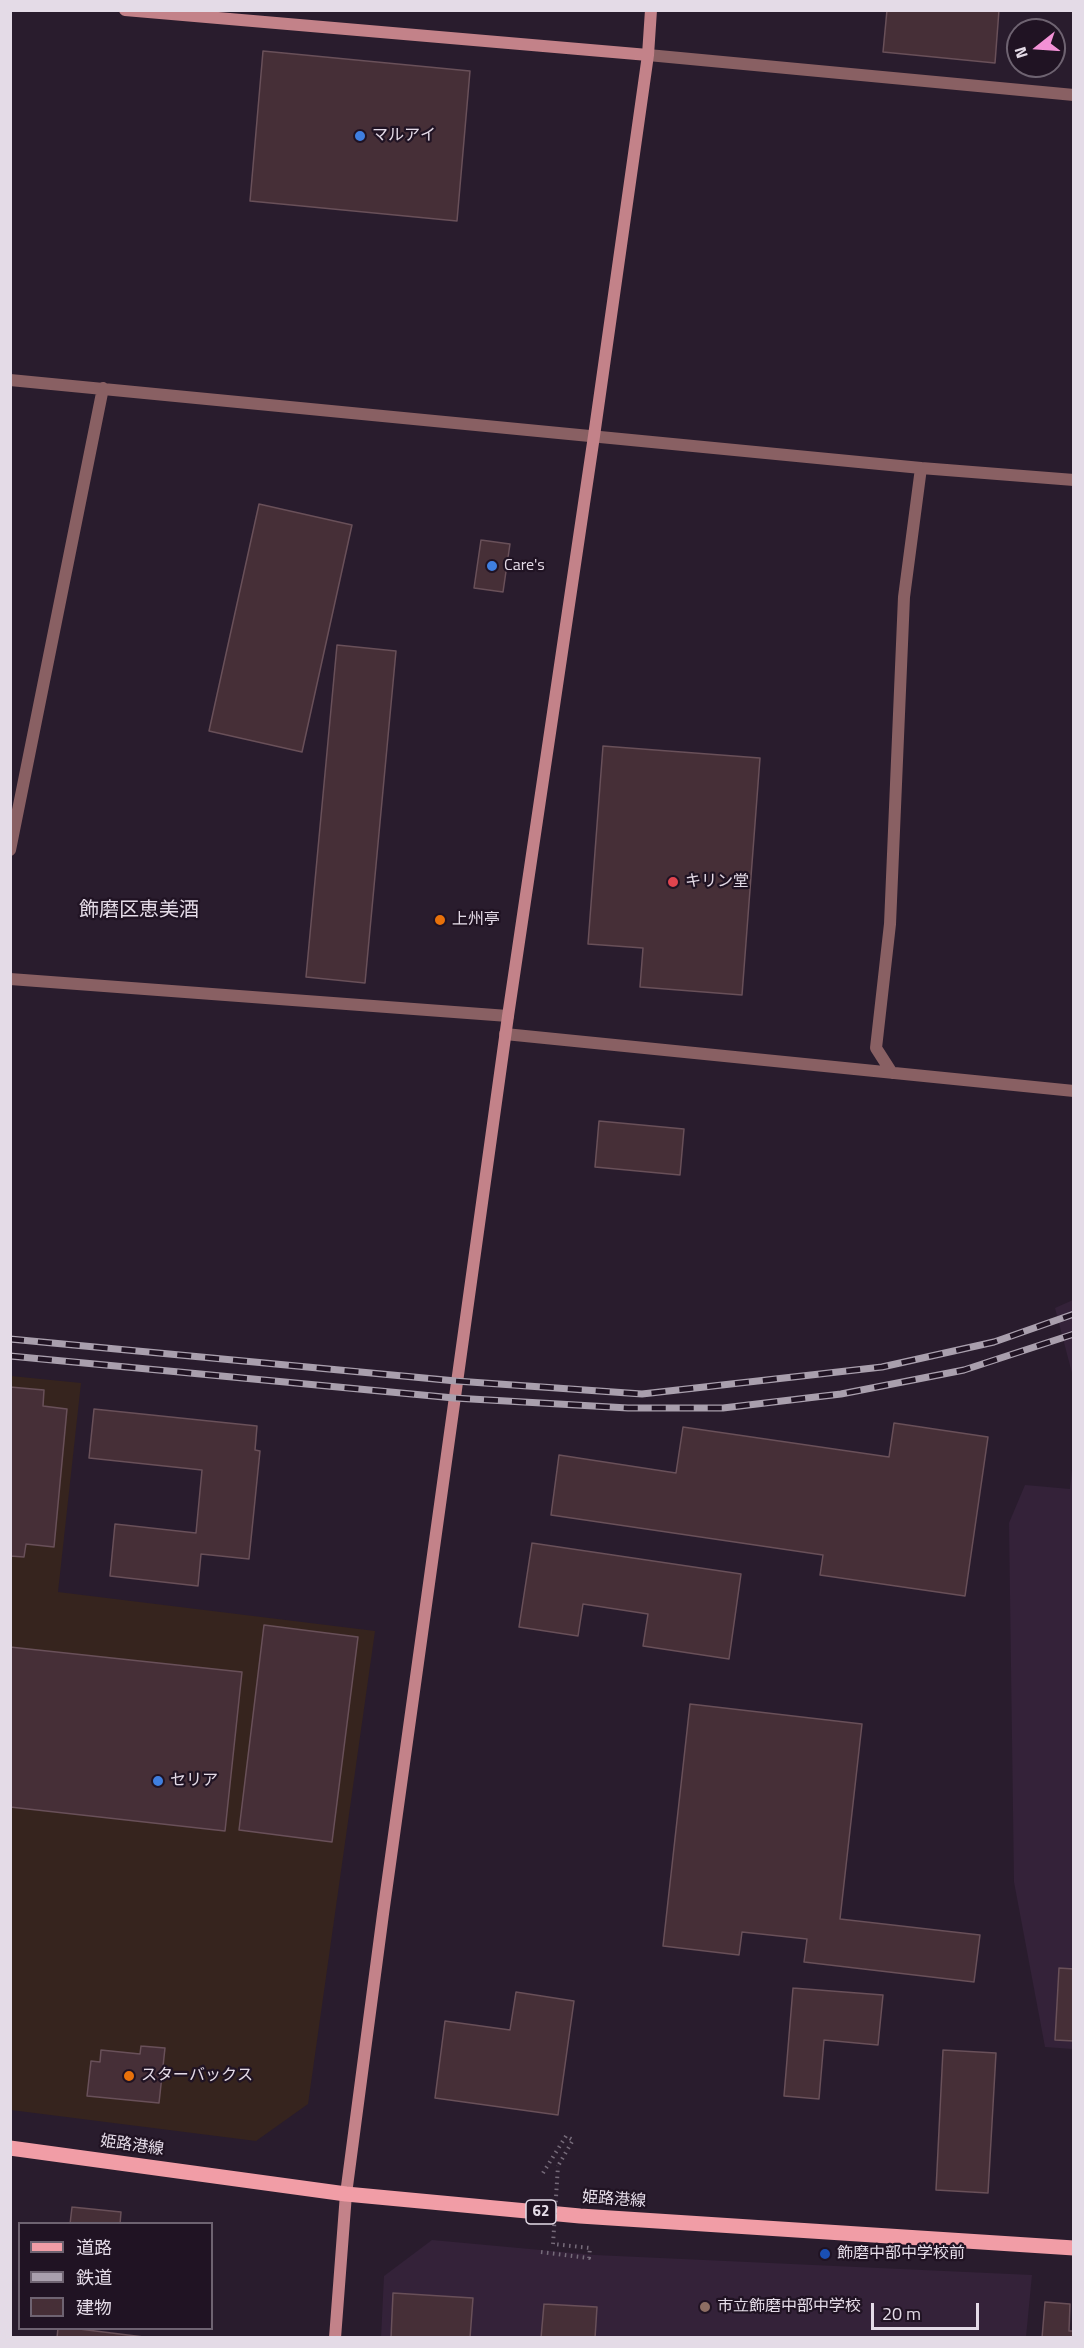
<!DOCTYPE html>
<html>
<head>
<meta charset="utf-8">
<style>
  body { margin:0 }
  #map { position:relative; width:1084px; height:2348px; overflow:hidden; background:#291c2d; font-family:"Titillium Web","Noto Sans JP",sans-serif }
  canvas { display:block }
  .frame { position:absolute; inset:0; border:12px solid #e4dbe7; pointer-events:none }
  .legend { position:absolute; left:18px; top:2222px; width:195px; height:108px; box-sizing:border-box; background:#201323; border:2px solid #6e6371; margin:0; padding:8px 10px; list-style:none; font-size:18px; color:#e4dbe7 }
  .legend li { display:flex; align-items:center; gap:12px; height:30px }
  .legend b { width:30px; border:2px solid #6e6371 }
  .north { position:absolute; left:1006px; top:18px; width:60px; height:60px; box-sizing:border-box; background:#201323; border:2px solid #6e6371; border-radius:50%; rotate:253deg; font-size:16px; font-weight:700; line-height:24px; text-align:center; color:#e4dbe7 }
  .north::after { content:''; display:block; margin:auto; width:21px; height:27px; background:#f291d6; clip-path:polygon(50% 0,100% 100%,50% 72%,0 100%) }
  .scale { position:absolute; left:871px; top:2303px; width:108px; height:27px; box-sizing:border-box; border:3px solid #e4dbe7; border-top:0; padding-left:8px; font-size:18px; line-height:21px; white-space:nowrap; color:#e4dbe7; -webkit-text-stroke:4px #201323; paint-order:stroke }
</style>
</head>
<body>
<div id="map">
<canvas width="1084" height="2348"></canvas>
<div class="frame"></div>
<ul class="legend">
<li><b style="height:8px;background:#f19da6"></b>道路</li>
<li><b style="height:8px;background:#a99fad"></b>鉄道</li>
<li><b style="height:16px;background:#462f37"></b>建物</li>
</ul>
<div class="north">N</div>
<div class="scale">20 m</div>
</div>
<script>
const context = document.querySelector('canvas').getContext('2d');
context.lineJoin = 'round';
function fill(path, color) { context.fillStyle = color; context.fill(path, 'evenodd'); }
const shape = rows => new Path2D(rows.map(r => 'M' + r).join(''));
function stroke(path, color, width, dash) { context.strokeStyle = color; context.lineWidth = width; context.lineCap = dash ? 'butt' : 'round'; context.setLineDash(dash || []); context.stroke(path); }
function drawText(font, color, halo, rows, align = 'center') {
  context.font = font + ' "Titillium Web","Noto Sans JP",sans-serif'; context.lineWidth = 4.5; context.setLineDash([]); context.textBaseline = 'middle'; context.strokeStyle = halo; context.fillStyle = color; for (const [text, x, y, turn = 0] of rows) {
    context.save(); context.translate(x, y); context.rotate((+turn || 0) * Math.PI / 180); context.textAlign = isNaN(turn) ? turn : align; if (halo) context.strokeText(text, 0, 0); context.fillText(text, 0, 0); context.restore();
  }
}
fill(shape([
  [11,1376,81,1383,58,1592,375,1631,308,2104,256,2141,11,2110]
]), '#36241e');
fill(shape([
  [1073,1300,1073,1377,1055,1308],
  [1073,1461,1073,2049,1045,2047,1014,1882,1009,1523,1025,1485,1070,1489],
  [432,2240,595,2255,1032,2275,1026,2337,381,2338,384,2276]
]), '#342239');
const building = shape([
  [887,10,999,10,995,63,883,52,887,10],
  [263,51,470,71,457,221,250,201,263,51],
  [259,504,352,525,302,752,209,731,259,504],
  [481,540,510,544,503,592,474,588,481,540],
  [337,645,396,651,365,983,306,977,337,645],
  [603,746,760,758,742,995,640,987,643,948,588,944,603,746],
  [599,1121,684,1129,680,1175,595,1167,599,1121],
  [10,1387,44,1390,43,1406,67,1409,54,1547,26,1544,24,1557,10,1556,10,1387],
  [94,1409,257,1426,255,1450,260,1451,249,1559,201,1554,198,1586,110,1576,115,1524,196,1533,202,1470,89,1458,94,1409],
  [894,1423,988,1437,965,1596,820,1575,823,1555,551,1515,559,1455,676,1473,683,1427,889,1457,894,1423],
  [532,1543,741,1574,729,1659,643,1646,648,1614,583,1604,578,1636,519,1627,532,1543],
  [264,1625,358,1637,332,1842,239,1830,264,1625],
  [10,1647,242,1672,225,1831,10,1807,10,1647],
  [690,1704,862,1724,840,1919,980,1935,974,1982,804,1962,807,1939,742,1932,739,1955,663,1946,690,1704],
  [1059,1968,1074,1969,1074,2041,1055,2040,1059,1968],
  [793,1988,883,1995,878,2045,824,2040,819,2099,784,2096,793,1988],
  [516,1992,574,2001,558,2115,435,2098,445,2021,510,2030,516,1992],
  [141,2046,165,2048,159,2103,87,2096,91,2061,100,2062,101,2050,140,2054,141,2046],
  [943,2050,996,2053,988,2193,936,2190,943,2050],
  [72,2207,121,2212,120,2224,70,2224,72,2207],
  [393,2293,473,2298,470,2338,391,2338,393,2293],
  [1045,2302,1070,2304,1069,2331,1074,2331,1074,2338,1042,2338,1045,2302],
  [544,2304,597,2307,595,2338,541,2338,544,2304],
  [58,2328,71,2328,152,2338,57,2338,58,2328]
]);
fill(building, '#462f37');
stroke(building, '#695059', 1.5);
stroke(shape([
  [543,2173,566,2136,573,2140,558,2166],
  [541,2252,589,2258,590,2248,553,2244]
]), '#766b7a', 4, [1.5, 4.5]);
stroke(shape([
  [648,55,1074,95],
  [10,380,921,468,1074,480],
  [10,850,103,388],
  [10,979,508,1016],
  [505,1034,1074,1091],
  [892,1073,876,1048,890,924,904,597,921,468]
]), '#896063', 12);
stroke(shape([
  [125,10,648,55],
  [335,2338,346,2194,383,1914,508,1016,594,436,648,55,651,10]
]), '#c38289', 12);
stroke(shape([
  [10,2148,346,2194,580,2216,1074,2248]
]), '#f19da6', 15);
const rail = shape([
  [10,1339,456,1381,642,1394,882,1367,994,1342,1074,1314],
  [10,1356,454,1398,628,1408,723,1408,841,1394,964,1370,1074,1334]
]);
stroke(rail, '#a99fad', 7);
stroke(rail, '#201323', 4.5, [14]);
stroke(shape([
  [553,2244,558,2166]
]), '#766b7a', 4, [1.5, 4.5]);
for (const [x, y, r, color] of [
  [360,136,6,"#3f7fe0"],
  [492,566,6,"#3f7fe0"],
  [673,882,6,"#e0444e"],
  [440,920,6,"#e8710a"],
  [158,1781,6,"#3f7fe0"],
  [129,2076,6,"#e8710a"],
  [825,2254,6,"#1a4fb4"],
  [705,2307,6,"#8d6e63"]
]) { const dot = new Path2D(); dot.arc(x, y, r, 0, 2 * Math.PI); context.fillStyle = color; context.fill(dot); stroke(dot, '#201323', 2); }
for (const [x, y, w] of [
  [541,2212,30]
]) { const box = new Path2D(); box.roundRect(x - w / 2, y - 12, w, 24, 4.5); context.fillStyle = '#201323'; context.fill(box); stroke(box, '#e4dbe7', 1.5); }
drawText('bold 15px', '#e4dbe7', null, [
  ["62",541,2212]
]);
drawText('16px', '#e4dbe7', '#201323', [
  ["マルアイ",372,136],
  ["Care's",504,566],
  ["キリン堂",685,882],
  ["上州亭",452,920],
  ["セリア",170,1781],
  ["スターバックス",141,2076],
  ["飾磨中部中学校前",837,2254],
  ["市立飾磨中部中学校",717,2307]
], 'left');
drawText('16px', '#e4dbe7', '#201323', [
  ["姫路港線",132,2146,8],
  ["姫路港線",614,2200,4]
]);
drawText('20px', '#e4dbe7', '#201323', [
  ["飾磨区恵美酒",139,911]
]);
</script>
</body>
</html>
